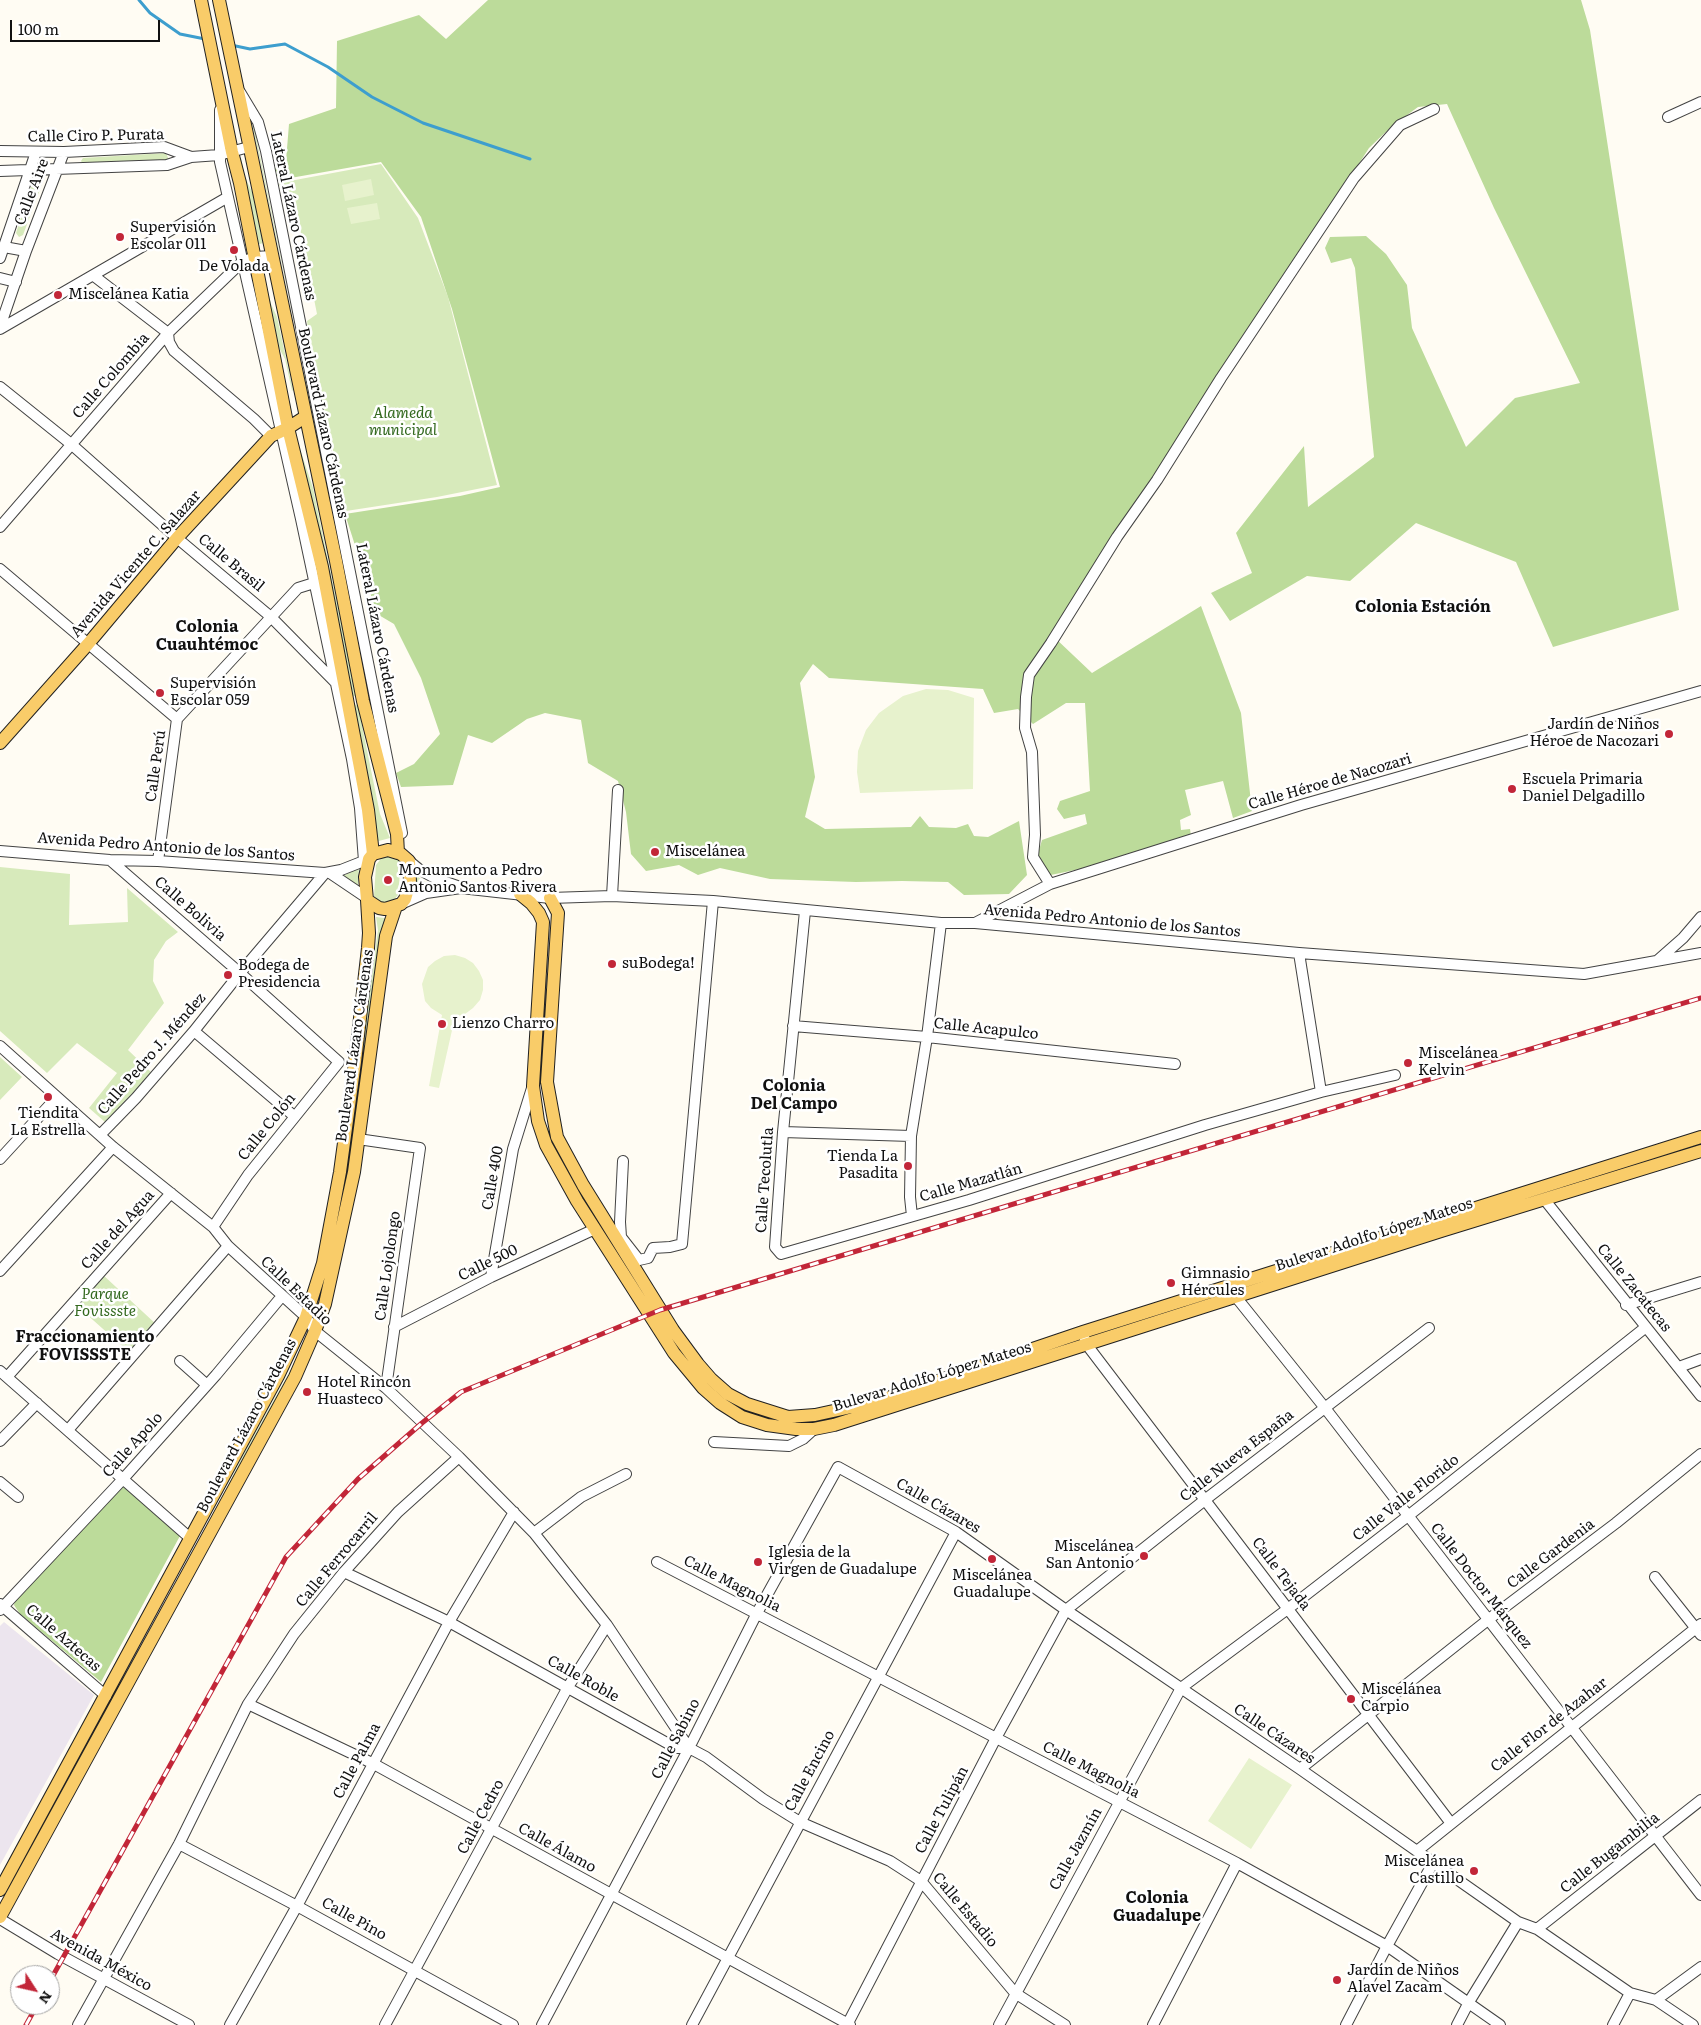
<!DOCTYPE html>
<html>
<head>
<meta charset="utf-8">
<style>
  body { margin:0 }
  #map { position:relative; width:1701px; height:2025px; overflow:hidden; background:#fffcf3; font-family:Literata,serif }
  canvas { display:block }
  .north { position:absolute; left:10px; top:1965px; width:50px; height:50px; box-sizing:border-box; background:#fff; border:1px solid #9f9f9f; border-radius:50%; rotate:125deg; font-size:14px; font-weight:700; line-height:20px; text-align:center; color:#101010 }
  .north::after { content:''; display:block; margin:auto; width:18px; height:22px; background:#c22638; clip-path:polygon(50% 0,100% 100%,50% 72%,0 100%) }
  .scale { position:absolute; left:10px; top:20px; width:150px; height:22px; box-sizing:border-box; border:2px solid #101010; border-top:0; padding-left:6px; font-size:15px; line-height:18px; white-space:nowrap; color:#101010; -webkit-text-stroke:4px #fff; paint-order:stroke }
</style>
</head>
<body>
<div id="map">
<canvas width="1701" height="2025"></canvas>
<div class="north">N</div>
<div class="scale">100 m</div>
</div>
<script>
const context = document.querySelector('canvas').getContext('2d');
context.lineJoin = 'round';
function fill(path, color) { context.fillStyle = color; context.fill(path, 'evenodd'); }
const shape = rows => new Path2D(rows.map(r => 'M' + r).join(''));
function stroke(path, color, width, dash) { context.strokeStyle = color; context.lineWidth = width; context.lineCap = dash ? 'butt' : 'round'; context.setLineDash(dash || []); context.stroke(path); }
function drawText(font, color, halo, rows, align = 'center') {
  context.font = font + ' Literata,serif'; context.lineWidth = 5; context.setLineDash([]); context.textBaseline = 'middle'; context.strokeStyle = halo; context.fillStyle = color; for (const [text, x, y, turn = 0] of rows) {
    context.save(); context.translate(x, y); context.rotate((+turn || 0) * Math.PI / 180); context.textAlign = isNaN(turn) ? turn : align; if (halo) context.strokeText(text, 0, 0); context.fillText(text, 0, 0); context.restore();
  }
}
fill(shape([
  [4,1622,94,1695,0,1865,0,1626]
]), '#ece5ee');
fill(shape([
  [252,117,297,336,251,118],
  [166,153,169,160,166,163,83,164,81,161,83,158],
  [240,158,241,158,245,177,253,194,263,243,260,244,258,244],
  [381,164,418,218,448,297,497,485,437,497,346,511,310,343,307,321,317,314,293,193,280,188,279,183],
  [37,180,42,184,23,235,19,237,16,233,33,181],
  [263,269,271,304,277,317,293,390,292,391,285,359,278,346],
  [304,373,373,710,303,374],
  [298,449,300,449,313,488,356,695,353,697,351,696],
  [354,704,358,706,380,814,390,838,375,842],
  [383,856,395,856,401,862,398,895,391,903,381,903,374,896,376,865],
  [0,867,70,874,69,925,128,922,127,888,178,932,166,941,154,960,153,981,164,1003,128,1050,152,1073,105,1122,89,1108,117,1073,77,1043,47,1073,0,1031],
  [359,867,358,886,343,876],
  [416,875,423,881,432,885,415,893],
  [376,917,385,918,382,930,356,1128,352,1128,378,930],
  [0,1057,22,1077,0,1100],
  [102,1274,157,1325,130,1353,75,1304],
  [305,1344,220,1504,210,1520,246,1450]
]), '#d7eabb');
fill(shape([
  [488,0,1581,0,1590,30,1679,610,1553,647,1516,562,1416,523,1350,581,1307,576,1230,621,1211,593,1252,573,1236,533,1304,446,1308,507,1374,457,1355,268,1351,258,1331,263,1325,248,1330,237,1366,236,1386,254,1407,285,1412,328,1466,447,1515,398,1580,383,1494,208,1447,104,1418,107,1391,127,1369,148,1054,637,1092,673,1201,606,1241,713,1252,811,1233,818,1223,781,1185,790,1191,815,1180,820,1181,830,1190,829,1191,836,1099,865,1046,876,1037,857,1042,840,1087,824,1085,814,1064,819,1057,809,1060,801,1090,791,1085,703,1066,703,1033,724,1018,709,994,713,983,689,829,678,813,664,800,683,815,777,805,817,825,829,911,827,920,816,929,827,956,828,968,824,974,836,988,837,1019,821,1027,875,1009,894,964,895,948,882,902,881,856,882,770,879,720,868,698,875,679,865,646,871,631,854,626,812,618,781,588,763,581,720,545,713,527,719,492,743,468,735,453,785,401,787,396,773,414,764,440,734,421,678,394,624,377,614,345,514,460,496,500,487,452,309,421,217,381,162,279,180,275,168,286,161,289,124,336,108,337,41,419,15,446,39],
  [124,1485,181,1534,101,1682,20,1614,14,1605,15,1601]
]), '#bcdb9a');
fill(shape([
  [371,179,374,195,345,201,342,185],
  [377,203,380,219,351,224,347,208],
  [926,689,948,690,974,698,973,789,860,793,857,772,858,751,866,730,879,713,903,696],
  [455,955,465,958,473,963,479,971,483,980,483,990,480,1000,473,1008,465,1014,455,1017,439,1088,429,1086,442,1015,431,1008,425,1001,422,984,428,967,435,961,444,956],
  [1249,1758,1292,1785,1251,1849,1208,1821]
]), '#e7f2cd');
stroke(shape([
  [139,0,150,13,180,34,205,39],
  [231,45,250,49,285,44,328,67,372,97,423,123,530,159]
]), '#3d9ece', 3);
const minor = shape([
  [240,92,258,122,266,151,402,833],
  [220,110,220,162,301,519,352,759,360,808,364,861],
  [1668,117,1701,102],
  [0,151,64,152,164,147,191,157],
  [0,171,167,165,191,157,219,155,249,147],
  [4,247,26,251],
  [0,258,36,152],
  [94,276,168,333,169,342,174,351,254,419,271,436],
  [0,278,16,282],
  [0,327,26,251,64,152],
  [0,329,228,197],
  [0,387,71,444,177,538,271,617,337,684],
  [0,527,168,333,242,262,255,257,272,256],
  [0,569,177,719],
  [0,851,110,860,158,861,325,873,341,870,369,859],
  [110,860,240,973,339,1062],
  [158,861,177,719,298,588,314,583],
  [409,861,420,870,437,879,460,887],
  [330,873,367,898],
  [1050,884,1033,857,1035,835,1032,752,1025,728,1026,697,1029,675,1051,643,1117,537,1157,480,1221,378,1354,178,1400,125,1434,109],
  [612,896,618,790],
  [401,904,426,893,461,888,550,898,612,896,713,901,941,923,975,923,1299,953,1584,974,1701,953],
  [805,911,783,1132,775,1247,781,1254,969,1200,1205,1125,1321,1092,1395,1075],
  [975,923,1050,884,1301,805,1701,691],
  [1299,953,1321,1092],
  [1658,960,1683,938,1701,917],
  [793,1026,927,1037,1175,1064],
  [194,1031,294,1116],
  [0,1046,113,1147,213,1227,228,1246,306,1317,315,1331,386,1388,459,1457,534,1533,607,1625,689,1748],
  [783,1132,911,1136],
  [100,1135,136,1098,194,1031,240,973,325,873],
  [358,1139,420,1148,386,1388],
  [0,1159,57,1097],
  [1544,1199,1701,1396],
  [912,1216,910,1197,911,1136,927,1037,941,923],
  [213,1227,248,1175,339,1062],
  [621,1237,639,1260,648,1258,653,1248,670,1247,682,1244,713,901],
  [621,1237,620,1222,623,1161],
  [0,1271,113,1147],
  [491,1277,513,1149,532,1088],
  [1236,1297,1325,1408,1701,1895],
  [1626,1305,1701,1282],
  [394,1327,491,1277,595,1229],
  [1085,1339,1087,1345,1450,1822],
  [180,1361,207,1385],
  [1679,1367,1701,1359],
  [0,1371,190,1538],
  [7,1377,171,1193],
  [68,1430,228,1246],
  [0,1441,37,1403],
  [714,1442,789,1446,803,1439,814,1429],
  [0,1482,18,1497],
  [534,1533,581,1497,626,1474],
  [657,1562,1237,1863,1387,1946,1500,2025],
  [344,1572,449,1622,676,1748,689,1748,706,1757,763,1799,800,1822,890,1861,921,1881,1015,1993,1065,2025],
  [1655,1577,1701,1635],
  [0,1604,106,1696],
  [0,1610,123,1479,216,1375,282,1296],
  [248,1704,372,1763,850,2025],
  [1300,1769,1489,1619,1616,1523,1701,1454],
  [179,1844,297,1906,513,2025],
  [1417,1851,1701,1624],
  [0,1919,58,1954,189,2025],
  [1537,1929,1701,1800],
  [1656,2000,1701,1967],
  [78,2025,179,1844,248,1704,294,1634,344,1572,398,1512,459,1457],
  [230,2025,297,1906,449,1622,514,1512],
  [385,2025,568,1687,607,1625],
  [542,2025,689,1748,757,1613,838,1467,956,1532,1066,1610,1300,1769,1518,1922,1537,1929,1630,1993,1656,2000,1693,2025],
  [692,2025,956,1532],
  [847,2025,996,1738,1066,1610,1206,1499,1429,1328],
  [999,2025,1181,1688,1289,1608,1408,1516,1646,1327],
  [1153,2025,1237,1863],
  [1346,2025,1387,1946,1433,1863],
  [1457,2025,1469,2002,1518,1922],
  [1613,2025,1630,1993]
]);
const major = shape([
  [201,0,232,152,240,183,288,428,322,567,368,810,373,854],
  [219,0,336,561,363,701,397,834,398,853],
  [0,743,88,644,177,538,271,436,288,428,305,417],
  [388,850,401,854,409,861,410,882,405,899,401,904,385,909,379,908,367,900,365,877,369,859,373,854,388,850],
  [520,894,531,903,539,913,543,922,533,1086,538,1121,546,1145,577,1201,674,1353,703,1388,720,1403,742,1417,767,1425,796,1429,814,1429,834,1425,1441,1231,1701,1151],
  [550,898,558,913,547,1082,557,1137,583,1185,673,1330,698,1364,711,1379,728,1394,747,1404,788,1417,815,1415,879,1401,1083,1332,1701,1137],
  [0,1890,278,1376,306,1317,323,1263,340,1172,355,1062,368,948,369,933,367,900],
  [0,1917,295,1377,315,1331,325,1304,354,1172,386,936,396,906]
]);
stroke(minor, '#434343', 12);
stroke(major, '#212121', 14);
stroke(minor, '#fff', 10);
stroke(major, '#f9cc69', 12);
const rail = shape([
  [50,1981,286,1557,358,1479,422,1423,461,1392,660,1310,1701,998],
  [26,2025,37,2005]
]);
stroke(rail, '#c22638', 5);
stroke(rail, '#fff', 3, [9]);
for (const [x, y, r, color] of [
  [120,237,5,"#c22638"],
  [234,250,5,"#c22638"],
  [58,295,5,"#c22638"],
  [160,693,5,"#c22638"],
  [1669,734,5,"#c22638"],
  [1512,789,5,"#c22638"],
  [655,852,5,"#c22638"],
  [388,880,5,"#c22638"],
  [612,964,5,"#c22638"],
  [228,975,5,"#c22638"],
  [442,1024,5,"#c22638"],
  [1408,1063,5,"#c22638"],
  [48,1097,5,"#c22638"],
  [908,1166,5,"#c22638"],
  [1171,1283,5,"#c22638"],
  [307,1392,5,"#c22638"],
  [1144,1556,5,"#c22638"],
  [992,1559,5,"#c22638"],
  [758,1562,5,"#c22638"],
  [1351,1699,5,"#c22638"],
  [1474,1871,5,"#c22638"],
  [1337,1980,5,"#c22638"]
]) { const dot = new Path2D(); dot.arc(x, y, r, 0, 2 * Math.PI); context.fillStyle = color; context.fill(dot); stroke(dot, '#fff', 2); }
drawText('15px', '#101010', '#fff', [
  ["Calle Ciro P. Purata",96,136,-1],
  ["Calle Aire",32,192,-69],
  ["Lateral Lázaro Cárdenas",293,216,78],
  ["Calle Colombia",111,376,-49],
  ["Boulevard Lázaro Cárdenas",323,423,78],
  ["Calle Brasil",231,563,40],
  ["Avenida Vicente C. Salazar",136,564,-49],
  ["Lateral Lázaro Cárdenas",377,628,79],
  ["Calle Perú",156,766,-82],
  ["Calle Héroe de Nacozari",1330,782,-16],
  ["Avenida Pedro Antonio de los Santos",166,847,4],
  ["Calle Bolivia",190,909,41],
  ["Avenida Pedro Antonio de los Santos",1112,921,5],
  ["Calle Acapulco",986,1029,6],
  ["Boulevard Lázaro Cárdenas",355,1046,-82],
  ["Calle Pedro J. Méndez",152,1054,-49],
  ["Calle Colón",267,1127,-51],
  ["Calle 400",493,1178,-80],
  ["Calle Tecolutla",765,1180,-86],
  ["Calle Mazatlán",971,1183,-16],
  ["Calle del Agua",118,1230,-48],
  ["Bulevar Adolfo López Mateos",1374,1235,-18],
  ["Calle 500",488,1263,-26],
  ["Calle Lojolongo",388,1266,-82],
  ["Calle Zacatecas",1634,1288,51],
  ["Calle Estadio",296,1291,44],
  ["Bulevar Adolfo López Mateos",932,1377,-17],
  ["Boulevard Lázaro Cárdenas",247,1426,-62],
  ["Calle Apolo",133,1445,-48],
  ["Calle Nueva España",1237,1456,-38],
  ["Calle Valle Florido",1406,1498,-38],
  ["Calle Cázares",938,1506,30],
  ["Calle Gardenia",1551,1554,-37],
  ["Calle Ferrocarril",337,1560,-50],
  ["Calle Tejada",1281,1574,53],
  ["Calle Magnolia",732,1584,27],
  ["Calle Doctor Márquez",1481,1586,52],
  ["Calle Aztecas",63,1638,41],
  ["Calle Roble",583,1679,29],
  ["Calle Flor de Azahar",1549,1725,-38],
  ["Calle Cázares",1274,1734,34],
  ["Calle Sabino",676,1739,-63],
  ["Calle Palma",357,1761,-62],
  ["Calle Magnolia",1091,1770,27],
  ["Calle Encino",810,1771,-62],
  ["Calle Tulipán",942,1810,-62],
  ["Calle Cedro",481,1817,-62],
  ["Calle Álamo",557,1848,29],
  ["Calle Jazmín",1076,1849,-61],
  ["Calle Bugambilia",1610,1853,-38],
  ["Calle Estadio",965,1910,50],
  ["Calle Pino",354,1919,29],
  ["Avenida México",101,1960,29]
]);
drawText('15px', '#101010', '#fff', [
  ["Supervisión",130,228],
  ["Escolar 011",130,245],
  ["De Volada",234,267,"center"],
  ["Miscelánea Katia",68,295],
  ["Supervisión",170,684],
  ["Escolar 059",170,701],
  ["Jardín de Niños",1659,725,"right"],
  ["Héroe de Nacozari",1659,742,"right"],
  ["Escuela Primaria",1522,780],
  ["Daniel Delgadillo",1522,797],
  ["Miscelánea",665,852],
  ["Monumento a Pedro",398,871],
  ["Antonio Santos Rivera",398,888],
  ["suBodega!",622,964],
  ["Bodega de",238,966],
  ["Presidencia",238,983],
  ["Lienzo Charro",452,1024],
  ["Miscelánea",1418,1054],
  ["Kelvin",1418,1071],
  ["Tiendita",48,1114,"center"],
  ["La Estrella",48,1131,"center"],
  ["Tienda La",898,1157,"right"],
  ["Pasadita",898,1174,"right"],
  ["Gimnasio",1181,1274],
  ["Hércules",1181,1291],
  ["Hotel Rincón",317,1383],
  ["Huasteco",317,1400],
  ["Miscelánea",1134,1547,"right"],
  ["San Antonio",1134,1564,"right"],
  ["Iglesia de la",768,1553],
  ["Virgen de Guadalupe",768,1570],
  ["Miscelánea",992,1576,"center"],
  ["Guadalupe",992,1593,"center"],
  ["Miscelánea",1361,1690],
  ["Carpio",1361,1707],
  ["Miscelánea",1464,1862,"right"],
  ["Castillo",1464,1879,"right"],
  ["Jardín de Niños",1347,1971],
  ["Alavel Zacam",1347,1988]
], 'left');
drawText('italic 15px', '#33691f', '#fff', [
  ["Alameda",403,414],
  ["municipal",403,431],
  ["Parque",105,1295],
  ["Fovissste",105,1312]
]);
drawText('bold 16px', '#101010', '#fff', [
  ["Colonia Estación",1423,607],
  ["Colonia",207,627],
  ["Cuauhtémoc",207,645],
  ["Colonia",794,1086],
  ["Del Campo",794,1104],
  ["Fraccionamiento",85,1337],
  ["FOVISSSTE",85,1355],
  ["Colonia",1157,1898],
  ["Guadalupe",1157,1916]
]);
</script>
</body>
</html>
